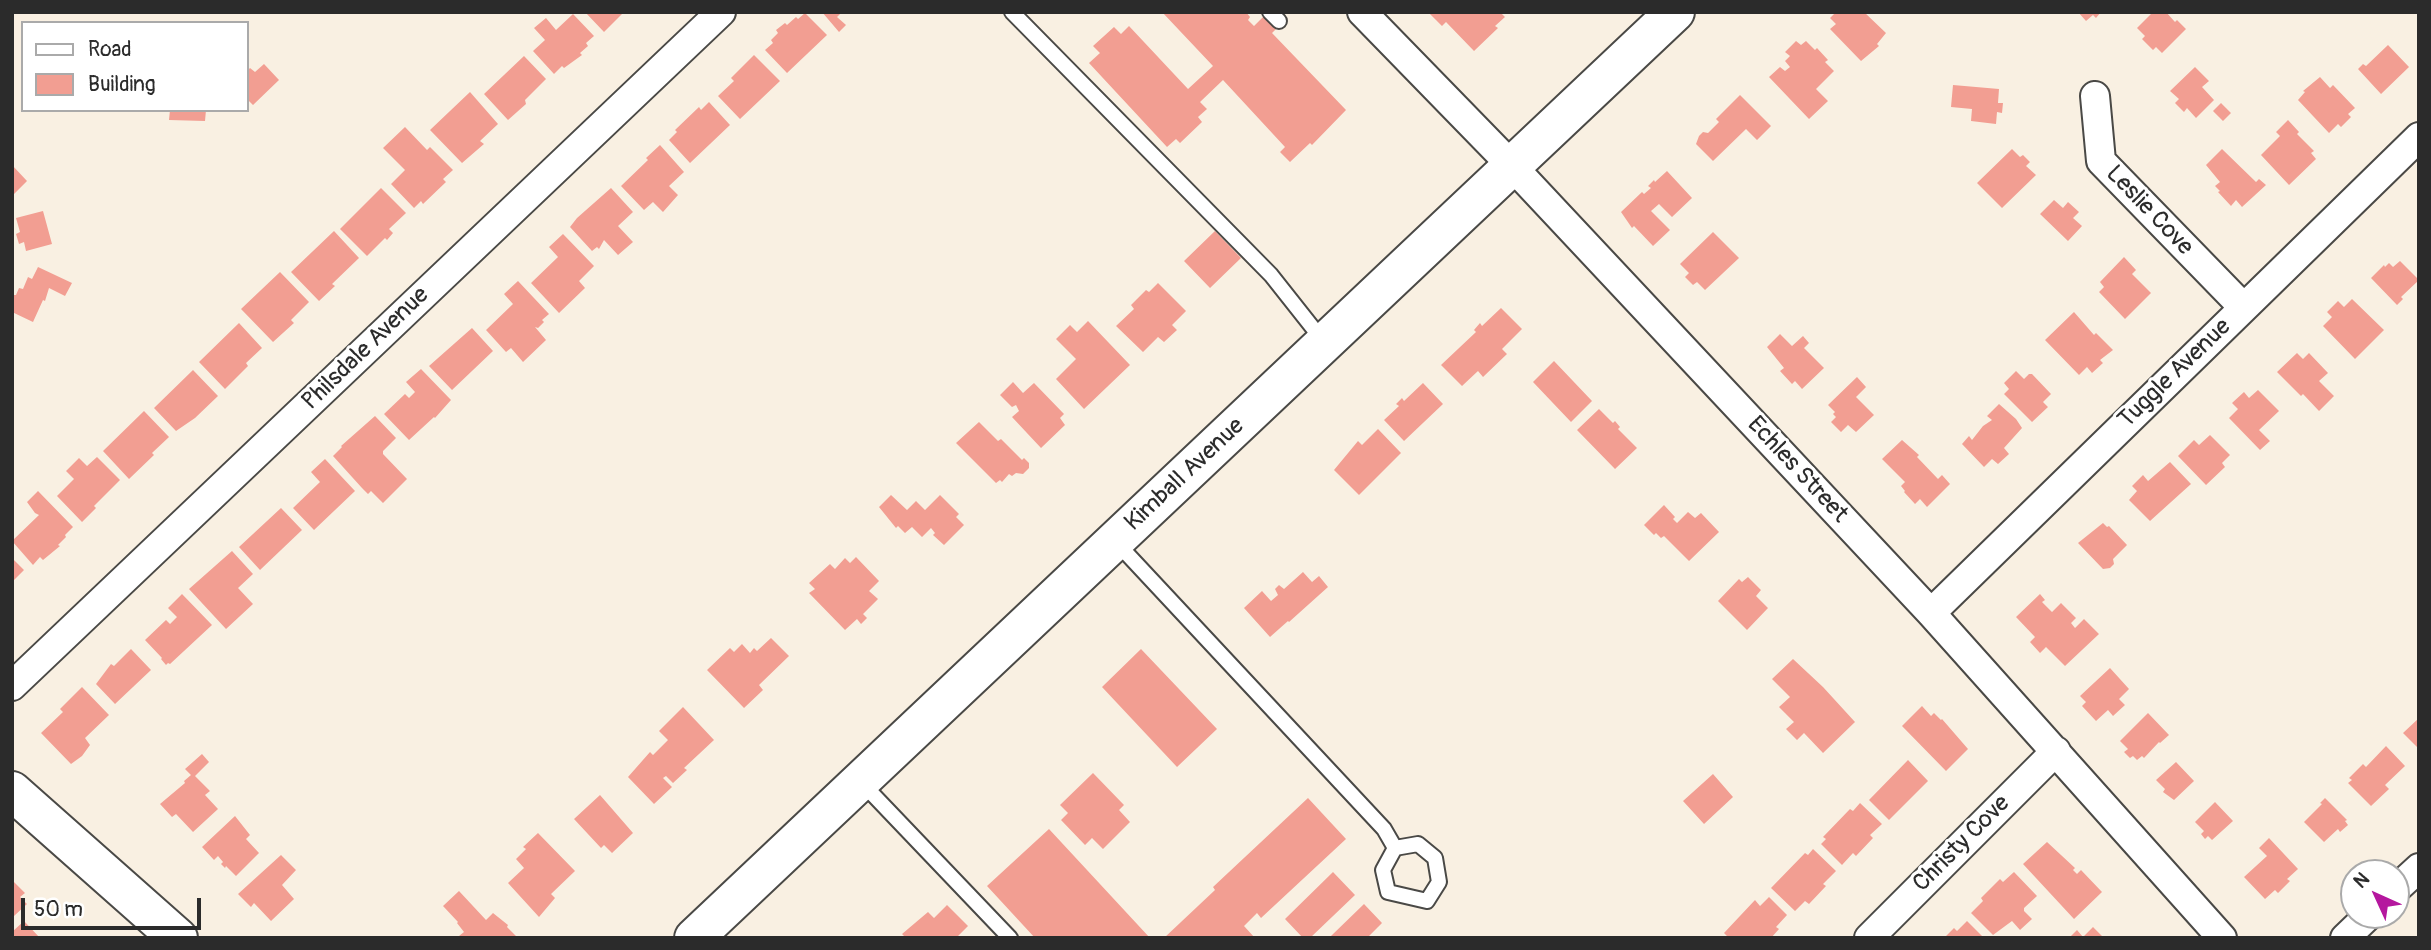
<!DOCTYPE html>
<html>
<head>
<meta charset="utf-8">
<style>
  body { margin:0 }
  #map { position:relative; width:2431px; height:950px; overflow:hidden; background:#f9f0e2; font-family:Pangolin,sans-serif }
  canvas { display:block }
  .frame { position:absolute; inset:0; border:14px solid #2b2b2b; pointer-events:none }
  .legend { position:absolute; left:21px; top:21px; width:228px; height:91px; box-sizing:border-box; background:#fff; border:2px solid #aaa; margin:0; padding:9px 12px; list-style:none; font-size:21px; color:#2b2b2b }
  .legend li { display:flex; align-items:center; gap:14px; height:35px }
  .legend b { width:35px; border:2px solid #aaa }
  .north { position:absolute; left:2340px; top:859px; width:70px; height:70px; box-sizing:border-box; background:#fff; border:2px solid #aaa; border-radius:50%; rotate:315deg; font-size:19px; font-weight:700; line-height:28px; text-align:center; color:#2b2b2b }
  .north::after { content:''; display:block; margin:auto; width:24px; height:32px; background:#b5179e; clip-path:polygon(50% 0,100% 100%,50% 72%,0 100%) }
  .scale { position:absolute; left:21px; top:898px; width:180px; height:32px; box-sizing:border-box; border:4px solid #2b2b2b; border-top:0; padding-left:9px; font-size:21px; line-height:24px; white-space:nowrap; color:#2b2b2b; -webkit-text-stroke:5px #fff; paint-order:stroke }
</style>
</head>
<body>
<div id="map">
<canvas width="2431" height="950"></canvas>
<div class="frame"></div>
<ul class="legend">
<li><b style="height:9px;background:#fff"></b>Road</li>
<li><b style="height:19px;background:#f29e92"></b>Building</li>
</ul>
<div class="north">N</div>
<div class="scale">50 m</div>
</div>
<script>
const context = document.querySelector('canvas').getContext('2d');
context.lineJoin = 'round';
function fill(path, color) { context.fillStyle = color; context.fill(path, 'evenodd'); }
const shape = rows => new Path2D(rows.map(r => 'M' + r).join(''));
function stroke(path, color, width, dash) { context.strokeStyle = color; context.lineWidth = width; context.lineCap = dash ? 'butt' : 'round'; context.setLineDash(dash || []); context.stroke(path); }
function drawText(font, color, halo, rows, align = 'center') {
  context.font = font + ' Pangolin,sans-serif'; context.lineWidth = 6; context.setLineDash([]); context.textBaseline = 'middle'; context.strokeStyle = halo; context.fillStyle = color; for (const [text, x, y, turn = 0] of rows) {
    context.save(); context.translate(x, y); context.rotate((+turn || 0) * Math.PI / 180); context.textAlign = isNaN(turn) ? turn : align; if (halo) context.strokeText(text, 0, 0); context.fillText(text, 0, 0); context.restore();
  }
}
fill(shape([
  [585,12,624,12,604,32],
  [822,12,842,12,837,17,846,25,839,32],
  [1162,12,1246,12,1250,17,1248,20,1254,26,1265,15,1277,28,1272,33,1346,110,1312,145,1310,143,1290,162,1280,152,1285,147,1223,80,1200,102,1207,109,1198,117,1202,122,1180,143,1176,139,1167,147,1089,63,1100,53,1093,46,1114,27,1121,34,1129,26,1188,89,1213,66],
  [1428,12,1500,12,1505,17,1495,26,1498,28,1474,51,1446,22,1442,26],
  [1836,12,1864,12,1886,33,1877,44,1879,46,1861,61,1830,29,1836,24,1830,18],
  [2078,12,2101,12,2096,18,2093,15,2086,21],
  [2153,12,2166,12,2175,22,2177,20,2186,29,2162,53,2156,47,2153,50,2142,39,2145,36,2137,28],
  [805,13,827,35,787,73,765,50,773,43,771,40,778,33,776,30,785,23,787,25,796,17,798,19],
  [573,14,594,36,586,43,588,46,580,53,582,55,564,68,562,66,554,74,533,51,545,40,534,28,546,18,556,30],
  [1796,41,1801,45,1806,41,1815,50,1817,48,1828,60,1825,62,1834,71,1816,89,1828,101,1809,119,1769,77,1780,67,1785,71,1790,67,1785,61,1790,56,1785,52],
  [2388,45,2409,67,2381,94,2358,69,2363,64,2366,66],
  [754,55,780,81,740,119,718,96,734,81,731,78],
  [524,56,546,79,525,100,526,104,508,120,484,94],
  [264,64,279,80,253,105,247,99,247,71,250,68,255,72],
  [2195,67,2209,81,2202,87,2214,100,2196,118,2187,108,2184,112,2175,103,2179,99,2170,91],
  [2320,77,2330,88,2333,85,2355,108,2348,114,2351,117,2341,127,2338,124,2329,133,2298,100,2305,92,2303,91],
  [1953,85,1999,89,1998,103,2003,103,2002,113,1997,112,1996,124,1971,121,1972,109,1951,107],
  [470,92,498,124,480,141,484,144,462,163,430,130],
  [1740,95,1771,126,1757,140,1746,129,1713,161,1696,144,1699,136,1703,132,1708,133,1719,122,1716,119],
  [709,102,730,125,690,163,669,140,677,132,675,130,699,107,701,110],
  [2221,103,2231,113,2223,121,2213,111],
  [170,110,206,110,205,121,169,120],
  [2288,120,2299,132,2297,134,2314,151,2311,153,2316,159,2289,185,2261,155,2280,136,2276,132],
  [405,127,427,150,430,147,453,170,443,179,446,182,423,204,421,201,414,208,391,184,405,170,383,148],
  [660,145,684,172,669,186,678,195,663,212,653,202,644,210,621,186,648,160,646,158],
  [2012,149,2020,157,2023,155,2030,162,2026,166,2036,175,2002,208,1977,183],
  [2222,149,2256,182,2259,179,2266,185,2242,207,2236,200,2231,206,2218,192,2220,191,2215,186,2220,182,2206,165],
  [12,165,27,181,12,196],
  [1667,171,1692,198,1672,217,1659,204,1651,211,1670,230,1653,246,1634,226,1632,228,1621,212,1642,192,1644,194,1651,188,1648,186,1654,180,1655,182],
  [381,188,406,213,389,229,393,233,387,240,385,238,367,256,340,229],
  [611,188,633,212,618,226,633,242,618,255,604,240,599,249,597,247,592,251,570,227,577,218],
  [2054,200,2063,208,2068,202,2079,212,2073,218,2082,226,2068,241,2040,214],
  [43,211,52,244,26,251,24,242,19,244,16,234,20,232,16,218],
  [334,231,359,258,332,284,335,286,319,301,291,272],
  [1215,231,1241,258,1210,288,1184,261],
  [1713,232,1739,258,1705,290,1697,282,1693,285,1685,277,1689,273,1680,264],
  [563,234,594,266,579,281,585,288,559,313,531,283,558,257,549,247],
  [2124,257,2136,270,2132,274,2151,293,2125,319,2099,292,2104,287,2100,282],
  [2400,261,2419,280,2401,297,2403,299,2397,305,2371,278,2384,265,2385,267,2389,263,2393,267],
  [38,267,72,283,65,296,49,288,45,301,43,300,33,322,12,312,12,295,16,295,19,288,23,289,28,277,32,279],
  [280,272,309,302,291,320,294,323,273,342,241,309],
  [518,281,549,314,542,320,544,322,538,328,535,327,546,340,523,362,511,348,506,352,486,330,513,304,504,294],
  [1158,283,1186,311,1172,325,1177,330,1164,342,1158,337,1143,352,1116,326,1134,309,1131,305,1146,290,1149,292],
  [2352,299,2384,330,2355,359,2323,326,2332,317,2327,312,2338,301,2344,307],
  [1501,308,1522,329,1502,349,1507,354,1483,377,1478,371,1462,386,1441,365,1476,332,1474,330,1480,323,1482,326],
  [2074,312,2094,335,2096,333,2113,350,2100,360,2103,363,2092,373,2087,367,2079,375,2045,340],
  [1088,321,1130,365,1084,409,1056,379,1076,359,1056,339,1070,325,1077,332],
  [239,323,262,348,246,363,248,366,225,389,199,362],
  [472,328,493,351,452,390,429,366],
  [1780,334,1792,346,1803,336,1809,343,1804,348,1824,368,1802,389,1795,381,1792,384,1780,371,1784,368,1767,347],
  [2297,353,2303,359,2309,353,2328,373,2319,381,2334,396,2319,411,2303,394,2301,396,2277,372],
  [1554,361,1592,401,1571,422,1533,382],
  [421,369,451,400,435,418,434,417,409,440,384,414,405,394,409,398,415,392,406,382],
  [193,370,218,396,195,418,176,431,154,408],
  [2016,371,2024,379,2029,374,2032,374,2051,394,2043,402,2048,407,2032,422,2004,394,2009,389,2004,383],
  [1857,377,1866,387,1856,397,1874,415,1856,432,1848,425,1841,432,1831,422,1836,417,1833,414,1835,412,1828,405],
  [1013,382,1023,393,1034,383,1064,414,1060,418,1065,425,1041,448,1012,417,1019,411,1016,405,1012,407,1000,395],
  [1423,383,1443,404,1404,441,1384,420,1399,406,1396,404,1402,398,1404,401],
  [2258,390,2279,411,2259,430,2270,441,2260,450,2229,418,2238,409,2232,403,2244,392,2249,398],
  [1999,404,2016,419,2022,428,2004,448,2009,454,1998,464,1992,459,1984,467,1962,444,1969,436,1972,440,1983,426,1992,420,1987,416],
  [1599,409,1613,423,1615,421,1620,427,1618,429,1637,448,1615,469,1577,430],
  [144,411,169,437,152,453,154,455,129,479,103,451],
  [375,416,396,438,383,451,383,454,407,479,383,503,371,491,368,494,362,488,333,456,342,447,341,446],
  [979,422,998,441,1001,439,1022,460,1024,458,1029,463,1029,468,1023,474,1016,473,1012,476,1009,474,1002,482,1000,480,996,483,956,443],
  [1378,429,1401,453,1359,495,1334,470,1358,441,1362,445],
  [2210,435,2230,455,2222,463,2225,467,2206,485,2178,456,2194,440,2199,445],
  [1902,440,1919,455,1917,457,1938,479,1942,475,1950,484,1927,507,1920,499,1915,504,1904,492,1905,491,1901,486,1905,482,1882,459],
  [97,457,120,480,94,506,96,508,82,522,57,496,74,479,66,471,79,458,87,466],
  [325,459,355,491,314,530,293,508,320,482,311,472],
  [2170,462,2191,484,2150,521,2129,500,2137,491,2132,486,2143,475,2148,481],
  [38,491,73,527,65,535,66,537,58,545,60,546,43,560,40,557,33,565,12,541,39,515,35,513,27,502],
  [891,495,907,510,916,501,925,510,940,495,959,514,956,517,964,525,944,545,933,535,935,533,931,528,922,537,912,527,905,533,898,526,896,528,879,507],
  [1664,505,1675,517,1673,519,1677,523,1688,512,1695,518,1701,513,1719,532,1689,561,1664,536,1661,538,1656,533,1654,535,1644,525],
  [281,508,302,530,260,570,239,547],
  [2103,523,2107,527,2109,526,2127,545,2113,559,2114,564,2110,568,2103,569,2078,543],
  [232,551,253,574,238,588,253,604,226,629,189,589],
  [856,557,879,581,869,591,878,599,863,614,867,618,861,624,857,619,845,630,809,593,815,589,809,583,830,564,835,569,845,558,850,563],
  [12,558,24,570,12,582],
  [1303,572,1312,582,1319,576,1328,587,1289,622,1288,621,1270,637,1244,608,1262,591,1271,601,1278,595,1275,589,1279,585,1284,589],
  [1748,577,1761,590,1756,596,1768,608,1747,630,1718,601,1739,579,1742,582],
  [182,594,212,625,170,664,168,663,166,665,161,659,162,658,145,640,166,620,170,624,177,617,168,608],
  [2040,594,2045,600,2042,602,2052,612,2061,603,2076,618,2071,623,2075,628,2084,619,2099,634,2065,666,2046,647,2040,653,2030,642,2035,637,2016,617],
  [771,638,789,656,759,685,763,690,744,708,707,670,730,648,734,652,742,644,750,653,754,648,757,651],
  [131,649,151,670,115,704,96,684,111,664,114,666],
  [1141,649,1217,729,1177,767,1102,687],
  [1793,659,1823,687,1855,722,1823,753,1804,733,1797,740,1786,729,1794,722,1779,707,1790,697,1772,679],
  [2110,668,2129,689,2119,699,2125,705,2113,716,2108,710,2096,721,2082,706,2086,702,2080,696],
  [82,687,109,715,85,738,90,745,82,756,71,764,41,733,63,712,60,709],
  [1922,706,1931,716,1934,713,1941,720,1942,719,1968,749,1946,771,1902,726],
  [683,707,714,740,684,768,687,770,673,783,666,776,663,778,672,787,654,804,628,777,650,752,653,755,668,740,659,731],
  [2148,713,2169,735,2160,743,2159,742,2144,758,2142,756,2137,760,2133,756,2130,758,2124,752,2128,749,2120,741],
  [2419,718,2419,749,2403,733],
  [2386,746,2405,766,2385,785,2389,789,2371,806,2348,783,2352,780,2349,778,2363,764,2366,767],
  [202,754,209,762,195,776,210,791,205,795,218,809,193,832,176,814,172,817,160,804,185,783,184,781,191,775,185,769],
  [1908,760,1928,781,1889,820,1869,800],
  [2176,762,2194,781,2174,800,2163,792,2165,789,2156,780],
  [1093,773,1124,805,1119,810,1130,822,1103,849,1092,838,1085,845,1061,820,1068,813,1060,805],
  [1713,774,1733,797,1704,824,1683,801],
  [600,795,633,833,612,853,604,845,601,848,574,819],
  [1308,798,1346,839,1261,918,1257,913,1244,926,1255,938,1164,938,1215,890,1213,887],
  [2325,798,2347,820,2345,821,2348,825,2340,832,2338,829,2324,842,2304,822,2322,804,2320,803],
  [2215,802,2233,821,2212,840,2208,836,2205,839,2201,834,2204,831,2195,822],
  [1860,803,1882,824,1870,835,1873,838,1856,856,1853,853,1842,865,1821,844,1826,839,1823,837,1850,809,1853,811],
  [235,816,250,835,246,839,259,853,236,876,226,866,225,868,221,864,223,862,218,856,214,860,202,847],
  [1049,829,1150,938,1035,938,987,886],
  [538,833,575,871,551,894,555,898,539,917,508,883,524,868,516,859,526,849,523,847],
  [2269,838,2298,869,2287,879,2290,881,2278,893,2275,890,2265,899,2244,877,2267,856,2259,848],
  [2047,842,2075,868,2073,870,2077,874,2081,870,2102,892,2074,919,2023,864],
  [1813,849,1836,871,1823,884,1826,886,1809,904,1805,901,1795,911,1771,888,1805,853,1808,855],
  [281,855,296,870,282,885,294,899,271,921,254,903,251,907,238,894],
  [1333,872,1355,895,1310,938,1303,938,1285,919],
  [2014,872,2037,896,2024,908,2024,911,2032,919,2020,930,2012,921,1993,935,1971,913,1983,901,1981,898,2000,879,2003,882],
  [12,880,25,893,20,897,27,904,14,916],
  [459,891,486,920,493,913,508,925,507,927,516,936,461,938,459,936,464,932,457,923,458,922,443,906],
  [1769,897,1787,915,1776,927,1779,929,1771,938,1729,938,1724,933,1755,900,1760,906],
  [1364,904,1382,923,1367,938,1333,938,1331,936],
  [947,905,968,926,958,936,959,938,902,938,904,936,902,934,928,912,934,918],
  [24,921,40,938,12,938,12,932],
  [1967,921,1984,938,1944,938,1954,928,1957,931],
  [2093,927,2104,938,2069,938,2077,930,2083,937]
]), '#f29e92');
const lane = shape([
  [1012,12,1271,275,1324,342],
  [1270,12,1279,21],
  [1116,542,1384,829,1395,848,1383,870,1388,892,1427,901,1439,882,1435,858,1418,844,1395,848],
  [861,782,1010,938]
]);
const street = shape([
  [1362,12,1512,166,1931,613,2222,938],
  [2095,96,2101,161,2243,307],
  [1931,613,2419,137],
  [12,686,721,12],
  [2396,889,2419,868],
  [1869,938,2056,751],
  [2345,938,2369,915]
]);
const secondary = shape([
  [12,791,178,938],
  [694,938,1675,12]
]);
stroke(lane, '#4a4946', 18);
stroke(street, '#4a4946', 32);
stroke(secondary, '#4a4946', 42);
stroke(lane, '#fff', 14);
stroke(street, '#fff', 28);
stroke(secondary, '#fff', 38);
drawText('24px', '#2b2b2b', '#fff', [
  ["Leslie Cove",2149,211,46],
  ["Philsdale Avenue",366,349,-44],
  ["Tuggle Avenue",2175,374,-44],
  ["Echles Street",1797,470,47],
  ["Kimball Avenue",1185,475,-43],
  ["Christy Cove",1962,844,-45]
]);
</script>
</body>
</html>
